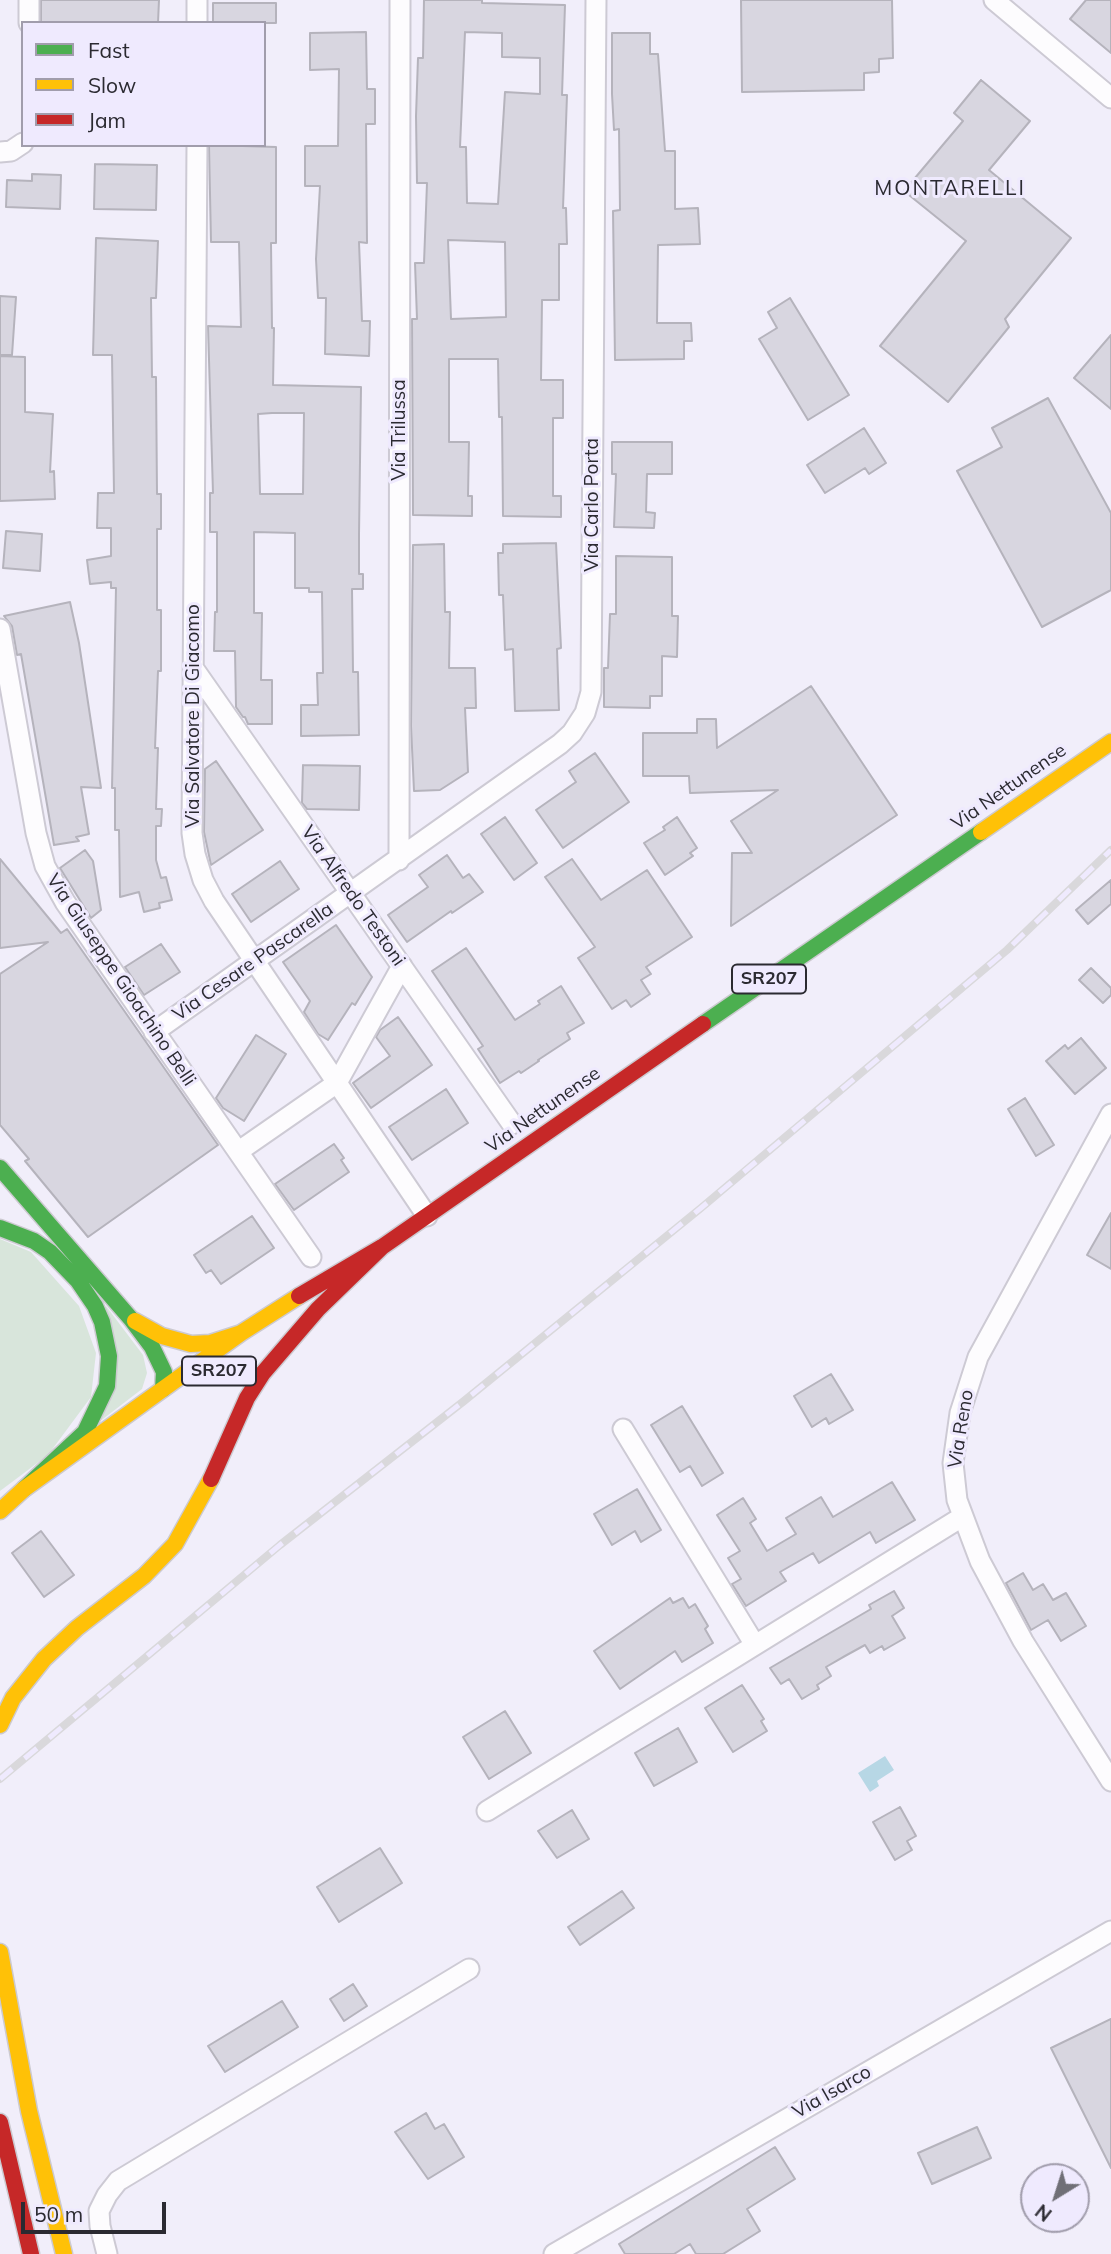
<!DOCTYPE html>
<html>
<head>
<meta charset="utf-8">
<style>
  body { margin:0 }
  #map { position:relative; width:1111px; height:2254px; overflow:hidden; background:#f1eefa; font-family:Mulish,sans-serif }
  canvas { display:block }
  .legend { position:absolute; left:21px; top:21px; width:245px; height:126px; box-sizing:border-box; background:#efeafe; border:2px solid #a19dac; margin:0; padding:9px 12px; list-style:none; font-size:21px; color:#2b2a31 }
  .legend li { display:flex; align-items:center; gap:14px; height:35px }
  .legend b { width:35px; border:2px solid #a19dac }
  .north { position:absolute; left:1020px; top:2163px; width:70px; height:70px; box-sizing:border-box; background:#efeafe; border:2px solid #a19dac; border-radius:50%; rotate:218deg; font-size:19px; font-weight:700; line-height:28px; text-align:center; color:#2b2a31 }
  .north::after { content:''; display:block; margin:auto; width:24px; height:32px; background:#706f77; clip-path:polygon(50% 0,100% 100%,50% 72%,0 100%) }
  .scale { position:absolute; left:21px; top:2202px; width:145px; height:32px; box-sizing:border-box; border:4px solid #2b2a31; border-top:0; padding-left:9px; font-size:21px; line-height:24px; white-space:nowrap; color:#2b2a31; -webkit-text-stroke:5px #efeafe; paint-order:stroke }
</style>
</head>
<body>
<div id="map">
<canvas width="1111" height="2254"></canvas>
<ul class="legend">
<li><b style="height:9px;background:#4caf50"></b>Fast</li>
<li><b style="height:9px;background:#ffc107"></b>Slow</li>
<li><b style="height:9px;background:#c62828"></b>Jam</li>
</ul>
<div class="north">N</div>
<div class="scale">50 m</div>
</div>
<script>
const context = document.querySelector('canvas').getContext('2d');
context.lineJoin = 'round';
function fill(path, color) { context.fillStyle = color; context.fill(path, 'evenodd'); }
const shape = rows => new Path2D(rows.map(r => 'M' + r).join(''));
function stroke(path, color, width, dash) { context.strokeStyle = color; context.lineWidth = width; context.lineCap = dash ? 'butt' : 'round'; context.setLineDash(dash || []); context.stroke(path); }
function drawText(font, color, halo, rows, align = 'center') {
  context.font = font + ' Mulish,sans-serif'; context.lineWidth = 6; context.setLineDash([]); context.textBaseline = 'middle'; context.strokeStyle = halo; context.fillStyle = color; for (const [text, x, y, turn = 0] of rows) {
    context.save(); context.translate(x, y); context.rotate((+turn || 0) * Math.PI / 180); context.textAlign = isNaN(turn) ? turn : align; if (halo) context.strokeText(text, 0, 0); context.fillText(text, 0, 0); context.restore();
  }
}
fill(shape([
  [0,1239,31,1252,79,1306,96,1353,91,1397,48,1455,0,1491],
  [106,1306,143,1355,147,1373,142,1389,99,1422]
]), '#d8e5db');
fill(shape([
  [885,1756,894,1770,877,1781,879,1786,870,1792,858,1773]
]), '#b7d7e5');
const building = shape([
  [41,0,159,0,158,23,41,23,41,0],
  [424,0,482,0,482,3,565,5,562,95,567,95,563,208,566,208,567,244,559,244,559,300,542,300,541,380,563,380,563,418,553,418,553,496,561,496,561,517,503,516,502,417,499,417,498,359,449,359,449,442,469,442,468,496,472,496,472,516,413,515,412,319,417,319,415,263,424,263,427,183,417,183,416,116,418,58,423,58,424,0],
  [465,32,502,33,502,57,540,58,540,94,505,92,498,204,467,203,466,147,460,147,465,32],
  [448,240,505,242,506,317,451,319,448,240],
  [741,0,892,0,893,58,879,59,879,72,864,73,864,90,742,92,741,0],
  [1086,0,1111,0,1111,53,1070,19,1086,0],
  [213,3,276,3,276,23,213,23,213,3],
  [366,32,367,89,375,89,375,124,366,124,367,243,359,242,362,321,370,321,369,356,325,354,326,298,318,298,316,259,320,186,305,186,305,146,338,146,339,69,310,70,310,33,366,32],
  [612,33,650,33,650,54,658,54,665,151,675,151,675,209,698,208,700,244,658,245,657,323,691,323,692,341,684,341,684,359,615,360,613,211,620,210,619,129,614,130,612,94,612,33],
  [981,80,1030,121,989,170,1071,238,1005,319,1009,327,948,402,880,346,966,241,904,191,963,121,954,113,981,80],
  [209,145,276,147,276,243,271,243,272,328,274,328,273,385,361,387,359,535,359,574,363,574,363,589,352,589,353,672,358,672,359,735,301,736,301,705,318,705,317,673,323,673,322,592,309,592,309,588,295,588,295,533,254,532,254,613,262,613,261,680,272,680,272,724,248,724,245,717,243,717,236,707,235,651,214,651,215,612,217,612,217,532,210,532,210,493,213,493,208,326,241,327,239,242,211,242,209,145],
  [272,413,304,413,303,494,260,494,258,414,272,413],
  [95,164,157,165,156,210,94,209,95,164],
  [32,174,61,175,60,209,6,207,7,180,32,181,32,174],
  [96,238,158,241,156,298,151,298,152,377,156,377,157,494,161,494,161,529,157,529,157,610,161,610,161,671,158,671,155,748,158,748,156,809,162,809,161,826,156,826,156,860,161,878,166,877,172,900,159,903,160,908,144,912,139,892,120,897,119,830,115,830,115,788,112,788,116,588,111,588,111,582,90,584,87,560,111,556,111,528,97,528,98,493,114,493,112,355,93,355,96,238],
  [0,296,16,297,12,355,0,355,0,296],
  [790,298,849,395,808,420,759,339,777,328,768,312,790,298],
  [1111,335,1111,409,1074,378,1111,335],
  [0,356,25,357,25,412,53,414,50,472,54,471,55,499,0,501,0,356],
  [1048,398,1111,513,1111,590,1042,627,957,471,1002,447,992,428,1048,398],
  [864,428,886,463,869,474,865,468,825,493,807,465,864,428],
  [612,442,672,442,672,474,647,474,646,512,655,513,654,528,614,527,616,474,612,474,612,442],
  [6,531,42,534,40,571,3,568,6,531],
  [556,543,561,648,557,649,559,710,515,711,513,649,505,650,503,595,499,595,498,553,503,553,503,544,556,543],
  [444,544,445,612,450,612,449,668,475,668,476,708,465,708,468,772,440,790,414,791,411,726,413,545,444,544],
  [616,556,672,557,672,616,678,616,677,657,662,656,662,696,650,696,650,708,604,707,604,668,608,668,610,614,616,614,616,556],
  [70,602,79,643,101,788,81,787,89,834,76,837,79,841,54,845,21,654,17,655,12,626,4,616,70,602],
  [811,686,897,815,731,926,732,853,752,853,731,821,778,790,690,793,689,776,643,776,643,733,697,733,697,719,716,719,717,748,811,686],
  [595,753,629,802,563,848,536,810,576,782,569,771,595,753],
  [216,761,263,830,211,865,204,832,205,769,216,761],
  [303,765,360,766,359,810,307,809,302,803,303,765],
  [505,817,537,863,514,880,481,834,505,817],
  [677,817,697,848,690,853,693,856,665,875,644,843,665,830,663,827,677,817],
  [85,850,93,861,101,910,91,918,60,868,85,850],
  [447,855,463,878,469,874,483,892,452,913,451,911,407,942,388,915,428,887,419,875,447,855],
  [0,859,61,933,67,929,218,1145,88,1237,25,1161,29,1159,0,1125,0,974,48,942,0,948,0,859],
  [572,859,601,900,647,870,692,937,646,967,651,974,641,980,650,994,631,1007,626,1000,612,1009,578,958,595,947,545,877,572,859],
  [280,861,299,889,251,922,232,894,280,861],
  [1111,880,1111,904,1088,924,1076,910,1111,880],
  [336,925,372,977,355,1005,352,1003,328,1040,318,1034,304,1012,310,1001,283,962,336,925],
  [161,944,180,972,144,995,125,967,161,944],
  [466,948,515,1020,540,1004,538,1001,561,986,584,1023,567,1033,570,1039,538,1060,539,1061,521,1073,519,1071,500,1083,478,1049,483,1046,432,971,466,948],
  [1091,968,1111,988,1111,995,1103,1003,1079,980,1091,968],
  [398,1017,432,1065,371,1108,353,1083,390,1056,376,1037,380,1030,398,1017],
  [256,1035,286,1054,244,1121,223,1108,216,1098,256,1035],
  [1081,1038,1106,1068,1075,1094,1046,1061,1065,1045,1068,1049,1081,1038],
  [446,1089,468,1123,412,1160,389,1127,446,1089],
  [1025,1098,1054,1145,1036,1156,1008,1109,1025,1098],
  [334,1144,344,1158,341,1160,349,1172,294,1210,275,1184,334,1144],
  [1111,1213,1111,1269,1087,1255,1111,1213],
  [252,1216,274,1248,221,1284,211,1270,206,1273,194,1255,252,1216],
  [831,1374,853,1410,829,1424,826,1418,812,1427,794,1396,831,1374],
  [682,1406,723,1473,702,1486,690,1466,680,1472,651,1425,682,1406],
  [892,1482,915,1520,876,1543,870,1532,819,1563,813,1553,780,1572,786,1581,746,1606,732,1584,741,1579,728,1558,740,1551,717,1515,743,1498,756,1519,750,1523,767,1551,796,1534,786,1518,821,1497,833,1517,892,1482],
  [637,1489,661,1530,641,1542,635,1531,612,1545,594,1514,637,1489],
  [41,1531,74,1575,44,1597,12,1553,41,1531],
  [1023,1573,1033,1590,1043,1584,1053,1600,1066,1593,1086,1626,1061,1641,1048,1620,1031,1630,1006,1583,1023,1573],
  [894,1591,904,1608,892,1616,905,1638,884,1650,882,1646,870,1653,865,1645,845,1656,826,1667,831,1676,817,1685,819,1689,802,1699,789,1679,781,1684,770,1668,871,1609,869,1605,894,1591],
  [670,1598,673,1603,683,1598,689,1608,695,1604,708,1626,705,1629,713,1643,682,1662,675,1651,620,1689,594,1651,670,1598],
  [742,1685,764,1719,761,1721,767,1731,733,1752,705,1708,742,1685],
  [505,1711,531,1753,489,1779,463,1737,505,1711],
  [678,1728,697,1762,654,1786,635,1753,678,1728],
  [900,1807,916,1836,907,1841,912,1850,895,1860,873,1822,900,1807],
  [572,1810,589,1839,557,1858,538,1831,572,1810],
  [380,1848,402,1883,339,1922,317,1887,380,1848],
  [622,1891,634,1908,580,1945,568,1927,622,1891],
  [353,1984,367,2006,344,2021,330,1999,353,1984],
  [282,2001,298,2027,225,2072,208,2046,282,2001],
  [1111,2019,1111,2168,1051,2048,1111,2019],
  [426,2113,435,2129,444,2124,464,2157,428,2179,395,2132,426,2113],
  [977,2127,991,2158,932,2184,918,2153,977,2127],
  [775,2147,795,2179,747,2209,760,2231,723,2254,696,2254,690,2244,674,2254,625,2254,619,2244,775,2147]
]);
fill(building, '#d8d6e0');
stroke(building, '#b5b3bc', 2);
const street = shape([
  [29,0,29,23],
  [994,0,1111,98],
  [197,23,197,0],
  [197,145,192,833,195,854,203,880,214,901,427,1216],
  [0,152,11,151,23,143],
  [0,629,36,833,45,866,65,902,311,1257],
  [194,669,512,1124],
  [399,860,400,0],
  [154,1032,560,744,572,733,585,713,591,692,596,0],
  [1111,1114,978,1357,960,1413,953,1463,957,1500,980,1561,1023,1641,1111,1781],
  [239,1151,337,1083,402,966],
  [623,1429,755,1645],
  [487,1811,962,1517],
  [107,2254,100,2226,99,2211,107,2195,118,2181,469,1969],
  [554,2254,1111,1931]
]);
const fast = shape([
  [703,1024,981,832],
  [0,1168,131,1319,152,1347,164,1372,163,1389],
  [0,1228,34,1241,50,1252,78,1281,95,1306,102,1322,109,1356,107,1386,85,1432,24,1489]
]);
const slow = shape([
  [981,832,1111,742],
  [135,1321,162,1336,191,1344,210,1343,241,1333],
  [0,1511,24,1489,241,1333,299,1296],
  [0,1725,13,1698,44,1659,77,1628,144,1576,175,1544,211,1479],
  [0,1952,29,2111,64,2254]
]);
const jam = shape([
  [299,1296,382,1247,703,1024],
  [211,1479,247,1398,263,1373,318,1309,382,1247],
  [0,2122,31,2254]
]);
stroke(street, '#cdcad4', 23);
stroke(fast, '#cccad0', 19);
stroke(slow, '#cccad0', 19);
stroke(jam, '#cccad0', 19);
stroke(street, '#fdfcfe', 19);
stroke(fast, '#4caf50', 16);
stroke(slow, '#ffc107', 16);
stroke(jam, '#c62828', 16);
const rail = shape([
  [0,1779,280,1545,464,1401,701,1208,1007,950,1111,850]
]);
stroke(rail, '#d9d8db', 8);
stroke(rail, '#efeafe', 5, [16]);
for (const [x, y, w] of [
  [769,979,74],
  [219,1371,74]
]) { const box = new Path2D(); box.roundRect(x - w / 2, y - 14.5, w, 29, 5); context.fillStyle = '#efeafe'; context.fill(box); stroke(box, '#2b2a31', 2); }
drawText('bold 18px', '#2b2a31', null, [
  ["SR207",769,979],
  ["SR207",219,1371]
]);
drawText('19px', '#2b2a31', '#efeafe', [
  ["Via Trilussa",399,430,-90],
  ["Via Carlo Porta",592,505,-90],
  ["Via Salvatore Di Giacomo",193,716,-90],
  ["Via Nettunense",1009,787,-35],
  ["Via Alfredo Testoni",353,896,55],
  ["Via Cesare Pascarella",253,962,-35],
  ["Via Giuseppe Gioachino Belli",121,980,56],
  ["Via Nettunense",543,1110,-35],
  ["Via Reno",961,1429,-81],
  ["Via Isarco",832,2092,-30]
]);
context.letterSpacing = '2px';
drawText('21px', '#2b2a31', '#efeafe', [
  ["MONTARELLI",950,189]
]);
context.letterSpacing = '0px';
</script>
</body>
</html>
